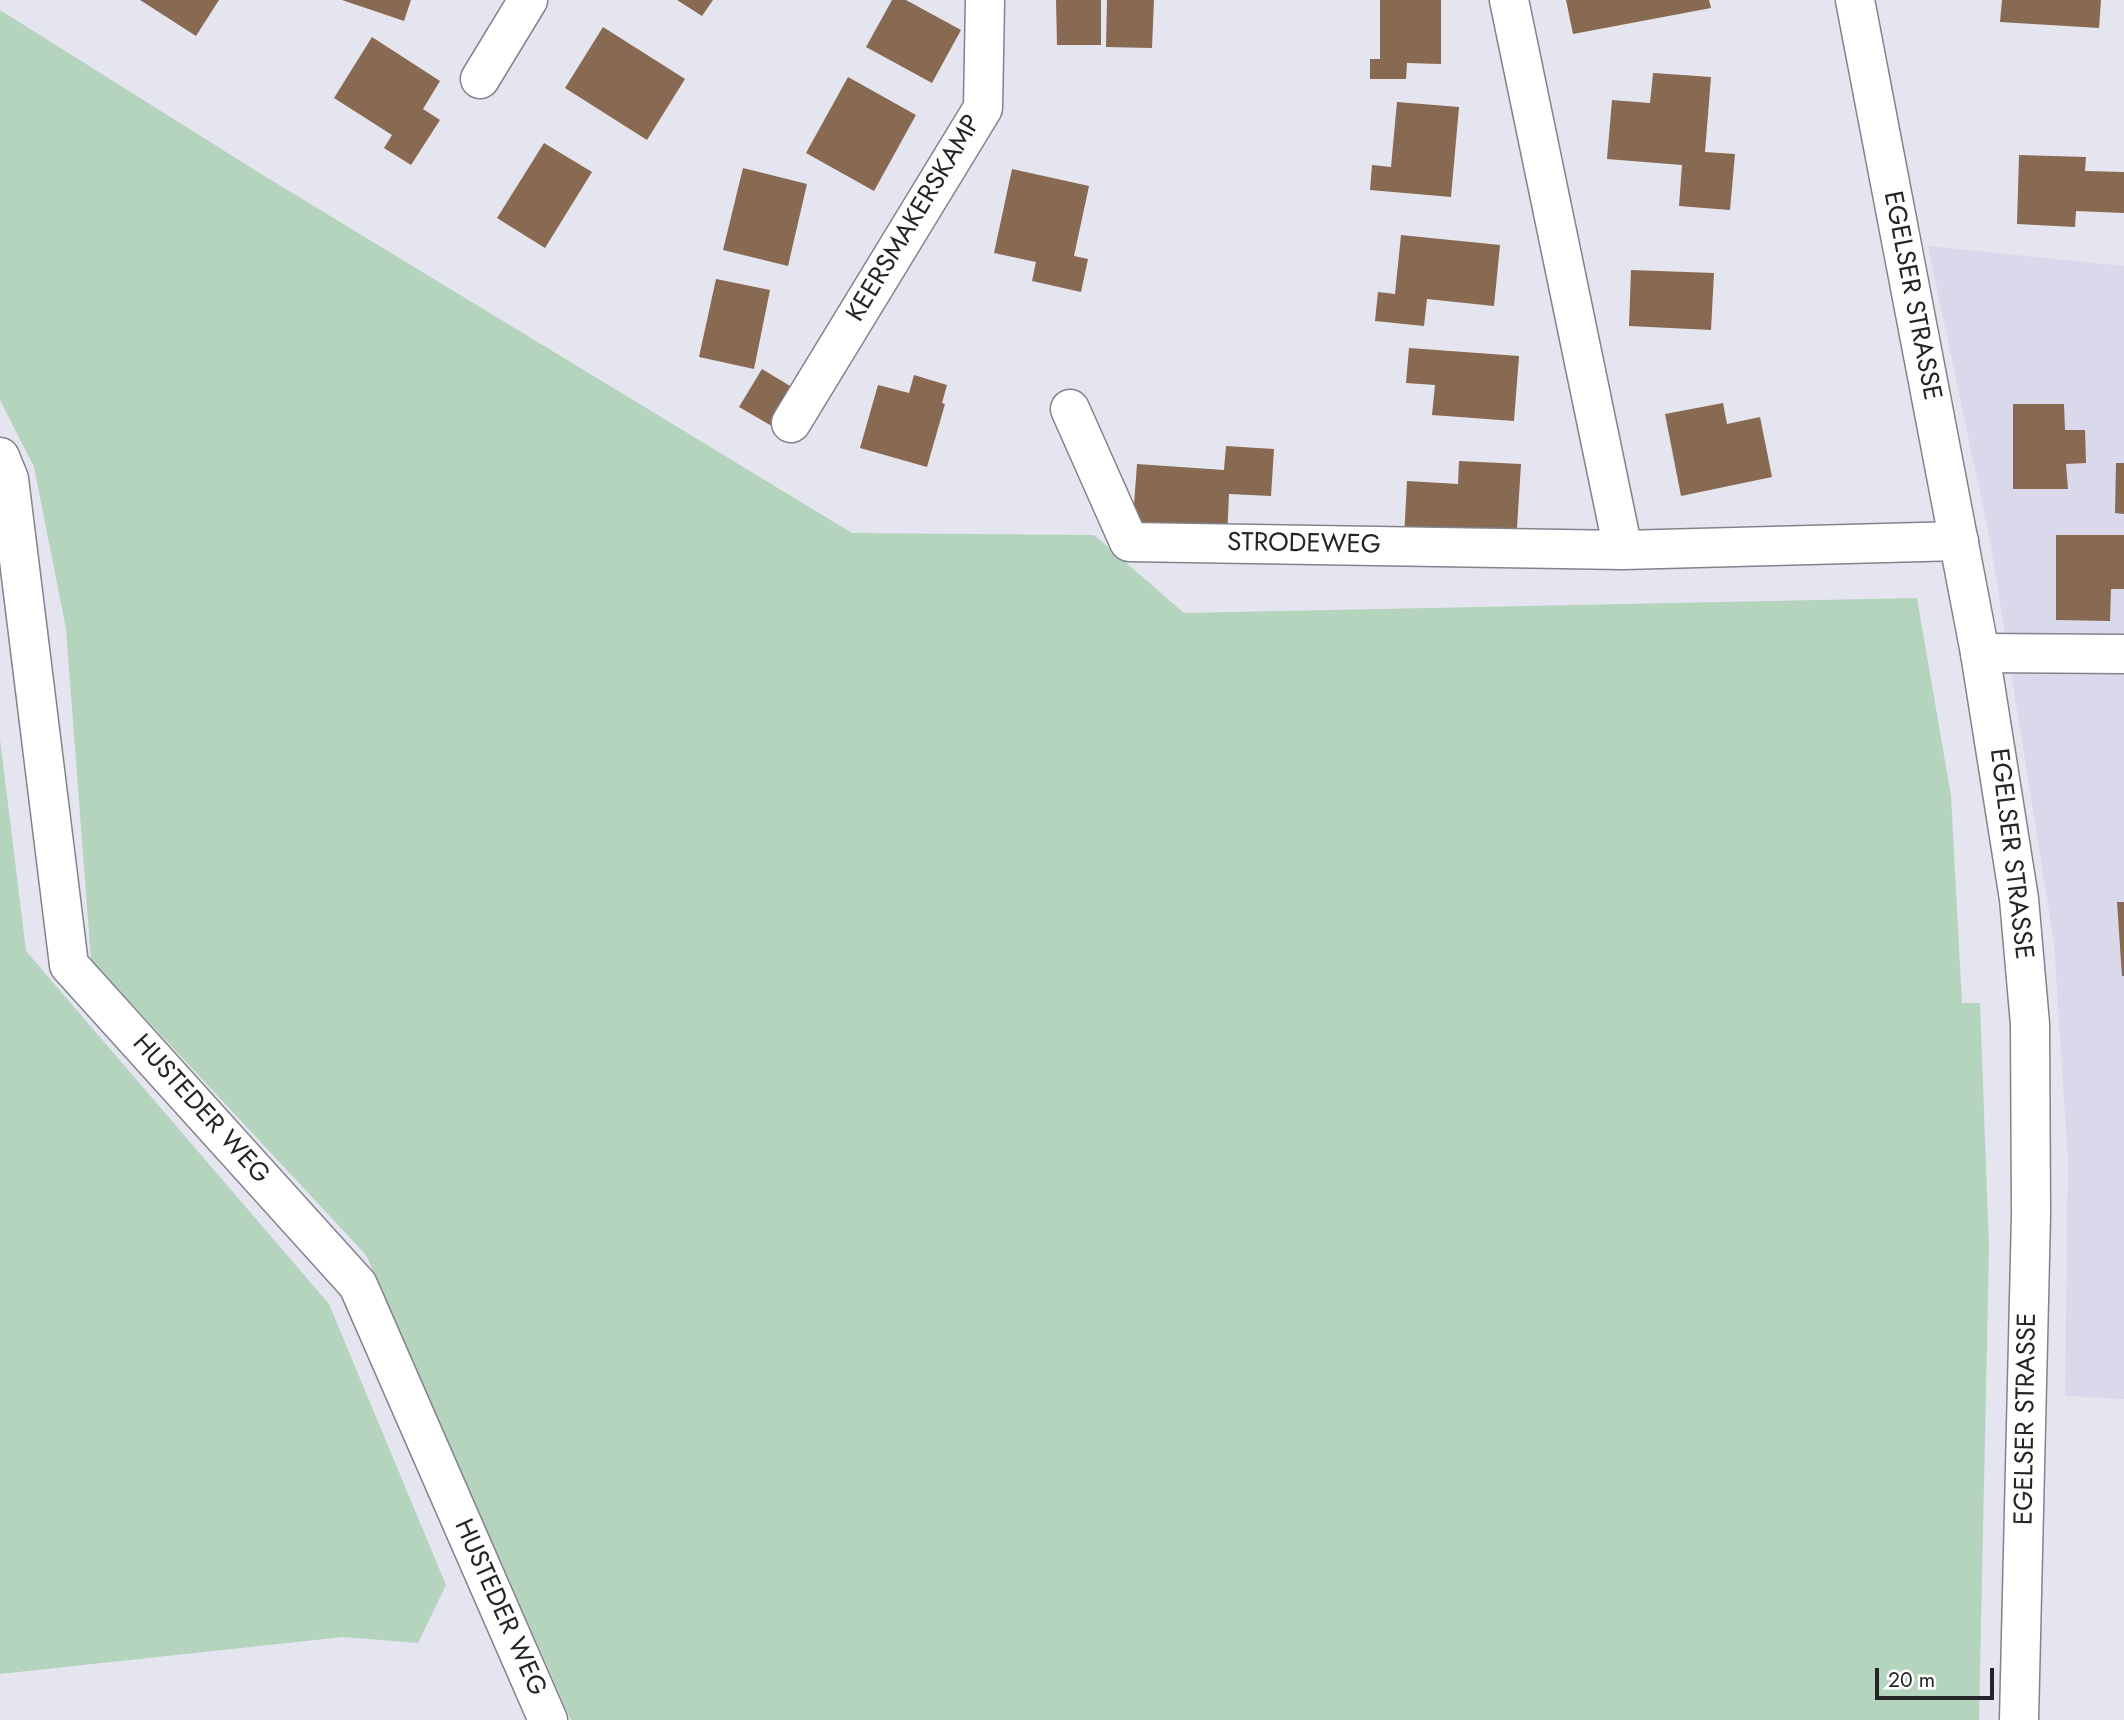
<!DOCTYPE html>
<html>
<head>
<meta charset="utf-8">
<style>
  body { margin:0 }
  #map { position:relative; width:2124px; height:1720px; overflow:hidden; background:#e5e5ef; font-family:Jost,sans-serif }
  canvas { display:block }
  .scale { position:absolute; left:1875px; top:1668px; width:119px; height:32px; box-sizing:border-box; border:4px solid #252528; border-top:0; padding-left:9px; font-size:21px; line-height:24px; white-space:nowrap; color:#252528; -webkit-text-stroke:5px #fff; paint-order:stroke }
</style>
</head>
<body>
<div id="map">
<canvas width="2124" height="1720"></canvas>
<div class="scale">20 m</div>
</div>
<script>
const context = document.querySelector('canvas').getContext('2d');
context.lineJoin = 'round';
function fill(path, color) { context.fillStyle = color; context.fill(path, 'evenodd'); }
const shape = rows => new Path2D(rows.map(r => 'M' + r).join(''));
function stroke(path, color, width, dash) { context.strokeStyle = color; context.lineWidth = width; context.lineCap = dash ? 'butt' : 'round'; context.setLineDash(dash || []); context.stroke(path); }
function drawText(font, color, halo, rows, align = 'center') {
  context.font = font + ' Jost,sans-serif'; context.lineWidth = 6; context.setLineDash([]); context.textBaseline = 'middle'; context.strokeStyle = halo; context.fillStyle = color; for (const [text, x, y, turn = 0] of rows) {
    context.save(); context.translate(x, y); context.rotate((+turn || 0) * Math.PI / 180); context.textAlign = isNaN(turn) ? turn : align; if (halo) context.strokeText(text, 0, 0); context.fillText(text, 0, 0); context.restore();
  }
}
fill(shape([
  [1928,246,2124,266,2124,1399,2065,1396,2068,1161,2054,943,1991,545]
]), '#d9d9eb');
fill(shape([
  [0,10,266,177,852,533,1094,535,1184,613,1917,598,1951,796,1962,1003,1980,1003,1989,1248,1979,1720,571,1720,366,1255,91,960,66,629,34,467,0,400],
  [0,739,26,951,329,1304,446,1585,418,1643,343,1637,0,1674]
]), '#b5d4be');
fill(shape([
  [140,0,219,0,196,36],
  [342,0,411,0,404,21],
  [677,0,713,0,702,16],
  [892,0,906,0,961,30,932,83,866,47],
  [1056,0,1101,0,1101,45,1057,45],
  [1107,0,1154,0,1152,48,1106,47],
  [1380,0,1441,0,1441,64,1407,63,1406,79,1370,79,1370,59,1380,59],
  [1566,0,1709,0,1711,8,1573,34],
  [2002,0,2101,0,2099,28,2000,22],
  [603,27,685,79,647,140,565,88],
  [372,37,440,81,423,109,440,120,411,165,384,148,392,135,334,98],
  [1653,73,1711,77,1705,152,1735,154,1730,210,1679,206,1682,165,1607,159,1612,100,1650,103],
  [848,77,916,115,874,191,806,153],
  [1397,102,1459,107,1451,197,1370,190,1372,165,1391,167],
  [544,143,592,172,545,248,497,218],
  [2019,155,2086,157,2085,171,2124,172,2124,213,2076,211,2075,227,2017,224],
  [743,168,807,184,788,266,723,250],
  [1012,169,1089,186,1074,256,1088,259,1081,292,1032,281,1036,262,994,253],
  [1401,235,1500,245,1494,306,1427,299,1424,326,1375,321,1378,292,1395,294],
  [1631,270,1714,273,1711,330,1629,326],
  [716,279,770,290,754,369,699,357],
  [1409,348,1519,356,1514,421,1432,415,1435,385,1406,383],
  [762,369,800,392,777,429,739,407],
  [914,375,947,385,942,403,945,404,927,467,860,448,878,385,909,393],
  [1723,403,1727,424,1760,417,1772,477,1681,496,1665,414],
  [2013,404,2064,404,2065,430,2085,430,2086,463,2066,464,2068,489,2013,489],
  [1226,446,1274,449,1271,496,1229,494,1227,538,1132,531,1137,464,1224,470],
  [1459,461,1521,464,1516,544,1404,538,1407,481,1458,484],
  [2116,463,2124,463,2124,514,2115,513],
  [2056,535,2124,535,2124,589,2111,589,2110,621,2056,620],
  [2117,902,2124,902,2124,976,2122,976]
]), '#886951');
const minor = shape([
  [1509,0,1623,550,1959,541],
  [480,79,528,0],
  [1070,409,1129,542,1623,550],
  [791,423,983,108,985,0],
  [0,457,9,479,69,965,358,1285,548,1720],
  [1980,653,2124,654]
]);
const major = shape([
  [1855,0,1980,653,2019,899,2030,1024,2031,1215,2019,1720]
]);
stroke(minor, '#82838c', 41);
stroke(major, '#82838c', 41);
stroke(minor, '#fff', 38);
stroke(major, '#fff', 38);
drawText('26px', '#252528', '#fff', [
  ["KEERSMAKERSKAMP",915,219,-59],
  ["EGELSER STRASSE",1911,296,79],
  ["STRODEWEG",1304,545,1],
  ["EGELSER STRASSE",2010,854,83],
  ["HUSTEDER WEG",200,1110,48],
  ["EGELSER STRASSE",2027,1419,-89],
  ["HUSTEDER WEG",499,1608,66]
]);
</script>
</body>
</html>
